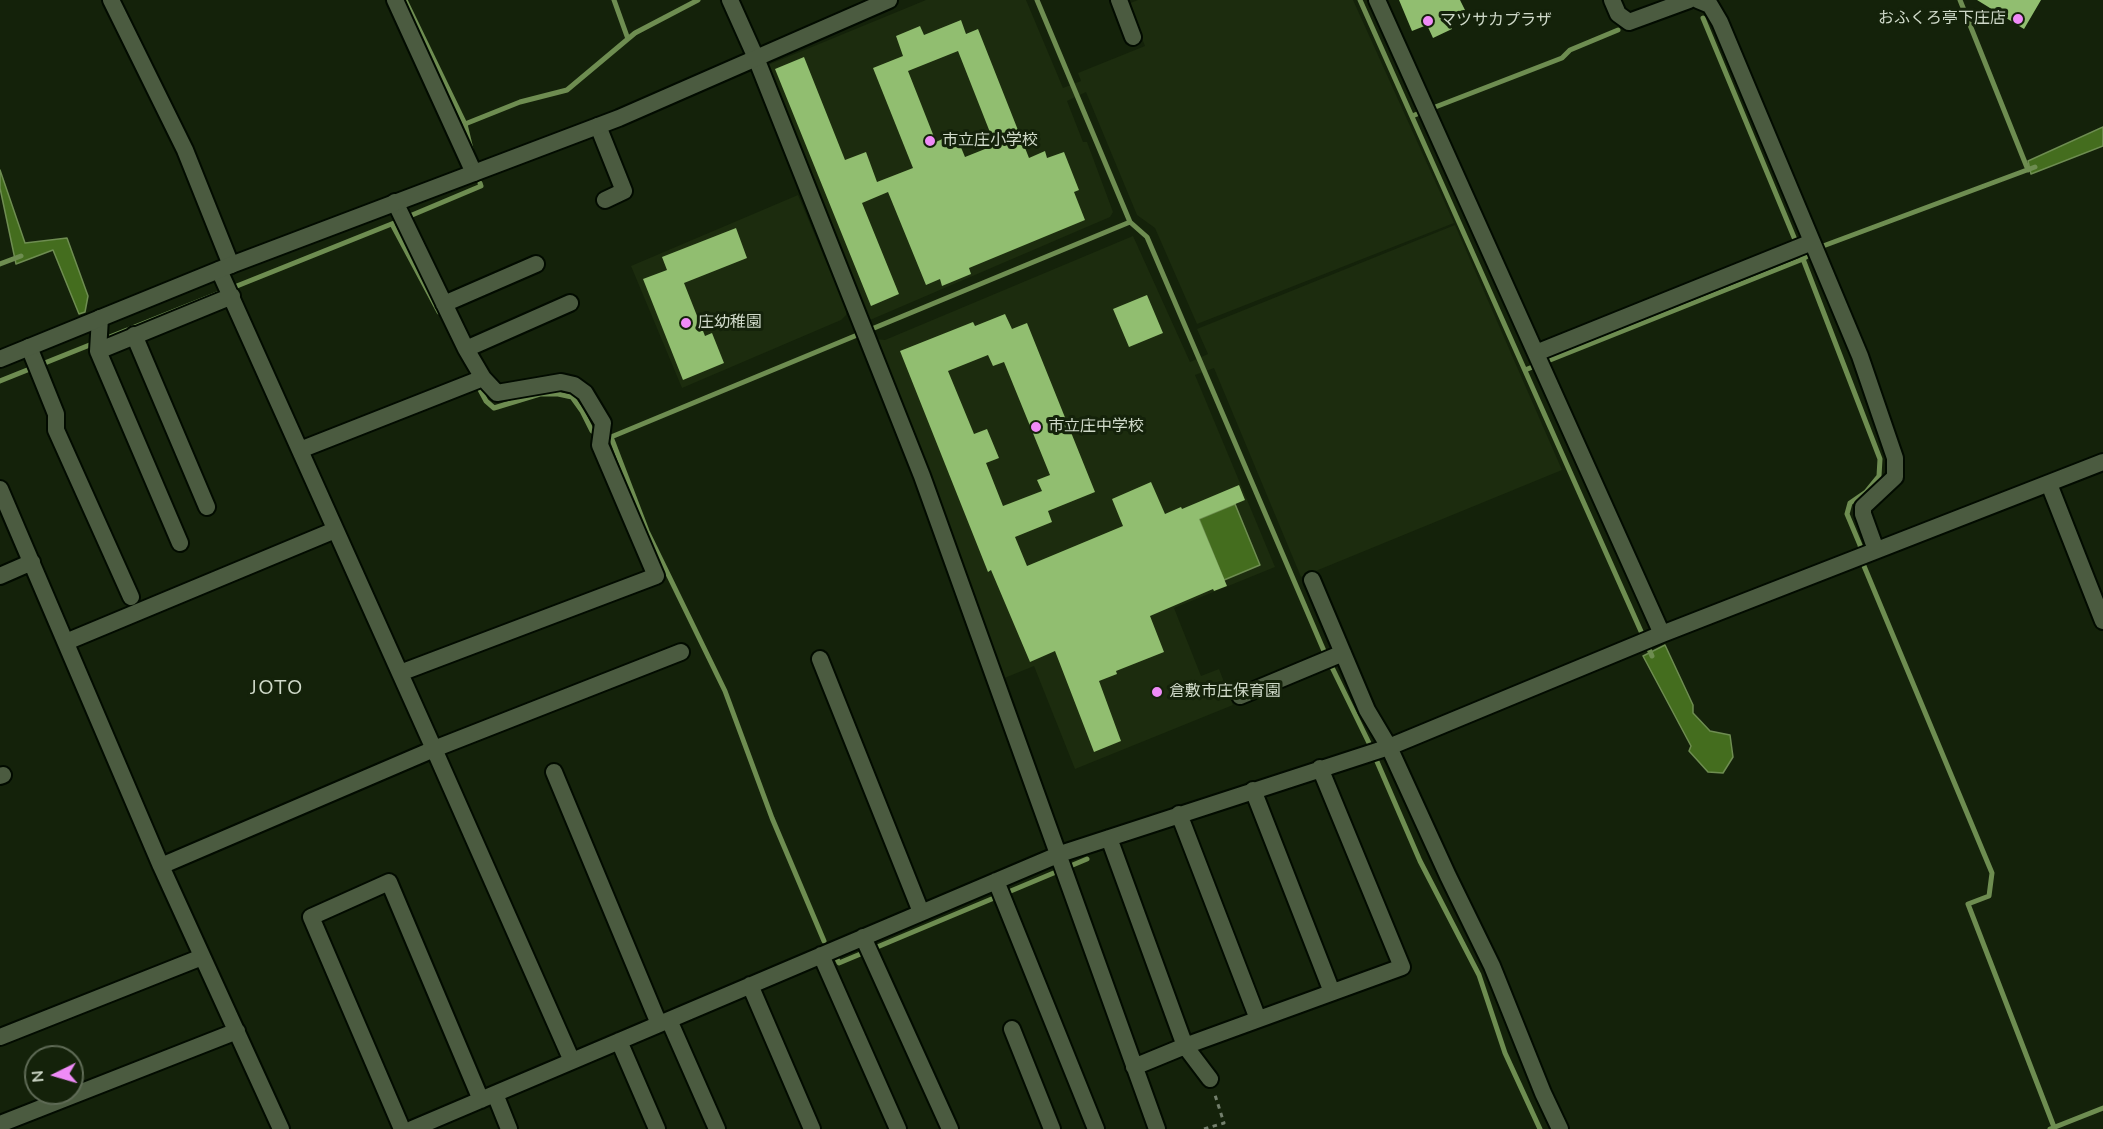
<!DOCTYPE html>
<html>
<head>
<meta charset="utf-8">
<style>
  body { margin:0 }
  #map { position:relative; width:2103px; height:1129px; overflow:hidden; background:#14220a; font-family:"Nunito Sans",sans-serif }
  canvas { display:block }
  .north { position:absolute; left:24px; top:1045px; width:60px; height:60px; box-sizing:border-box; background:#14220a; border:2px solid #5f6b56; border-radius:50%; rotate:265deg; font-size:16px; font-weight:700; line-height:24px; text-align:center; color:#cfd9c9 }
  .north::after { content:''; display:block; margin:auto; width:21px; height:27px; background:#ef8bf7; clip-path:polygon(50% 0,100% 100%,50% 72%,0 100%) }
</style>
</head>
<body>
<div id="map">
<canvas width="2103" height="1129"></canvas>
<div class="north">N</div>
</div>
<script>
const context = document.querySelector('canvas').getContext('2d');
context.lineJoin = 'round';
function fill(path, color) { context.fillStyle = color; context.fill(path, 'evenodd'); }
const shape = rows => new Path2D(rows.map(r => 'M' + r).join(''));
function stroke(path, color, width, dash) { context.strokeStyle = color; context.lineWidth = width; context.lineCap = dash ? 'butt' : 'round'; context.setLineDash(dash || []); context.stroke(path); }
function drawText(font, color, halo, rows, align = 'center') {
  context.font = font + ' "Nunito Sans","Noto Sans JP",sans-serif'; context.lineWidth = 6; context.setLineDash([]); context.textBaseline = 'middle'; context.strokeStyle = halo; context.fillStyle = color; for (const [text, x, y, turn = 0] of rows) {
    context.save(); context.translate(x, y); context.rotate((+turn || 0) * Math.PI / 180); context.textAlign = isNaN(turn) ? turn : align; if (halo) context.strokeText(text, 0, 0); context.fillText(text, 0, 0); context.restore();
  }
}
fill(shape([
  [926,0,1026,0,1063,88,1081,81,1078,73,1145,46,1128,4,1138,0,1353,0,1454,223,1197,324,1155,228,1137,215,1086,92,1067,101,1083,142,1087,142,1113,212,1110,217,870,320,768,65],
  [798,195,847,311,846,315,841,320,682,388,631,266],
  [1455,225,1562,470,1301,577,1214,368,1195,375,1275,567,1174,608,1201,676,1219,669,1233,705,1075,769,1034,666,1002,679,874,339,885,340,1133,236,1190,362,1208,354,1197,329]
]), '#1c2c0e');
const water = shape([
  [2103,127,2103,146,2031,174,2028,161,2103,127],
  [0,170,25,243,67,238,88,296,85,312,79,314,53,250,16,264,0,188,0,170],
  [1235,504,1260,565,1224,580,1199,519,1235,504],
  [1665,645,1693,705,1693,713,1710,731,1730,735,1733,757,1723,773,1708,772,1689,751,1691,746,1643,656,1665,645]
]);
fill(water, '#446d1e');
stroke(water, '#6e8d51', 1.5);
stroke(shape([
  [405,0,465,124],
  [614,0,628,39],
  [1037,0,1130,222,1147,237,1324,651,1369,743,1420,861,1479,975,1505,1053,1540,1129],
  [1360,0,1652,656],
  [1960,0,2028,170],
  [1703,18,1803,259,1880,459,1879,476,1866,492,1850,503,1847,514,1860,545,1864,566,1992,873,1989,896,1968,904,2054,1127],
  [1412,116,1562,58,1570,50,1618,30],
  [471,149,465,124,520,102,567,90,635,33,698,0],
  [405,218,481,186,480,183],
  [392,224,439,312],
  [0,264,21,256],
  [1525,370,1803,259,1823,246,2035,167],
  [0,381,394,223],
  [477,384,486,401,494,408,540,394,558,394,572,397,582,411,592,431,611,437,1130,222],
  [611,437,647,531,725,691,772,818,824,941],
  [837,959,839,963,1087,859],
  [2050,1129,2103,1108]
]), '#6e8d51', 5);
fill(shape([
  [1399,0,1460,0,1465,10,1447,18,1452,29,1433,38,1427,25,1412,31],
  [1977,0,2041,0,2024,29],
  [961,20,966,34,978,29,1029,158,1045,151,1047,158,1064,152,1079,190,1074,192,1085,220,969,268,971,274,942,286,940,279,926,285,888,192,862,203,899,294,871,306,775,69,804,57,845,160,866,152,877,182,913,168,873,68,903,56,896,36,920,26,924,35],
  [958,51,995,145,965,157,955,133,936,142,908,71],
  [736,228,747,258,684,283,705,336,712,333,724,363,683,380,643,279,667,270,662,257],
  [1147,295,1163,333,1129,347,1113,309],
  [1005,314,1012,329,1027,323,1095,492,1048,511,1052,522,1015,537,1027,566,1123,526,1112,499,1151,482,1165,514,1181,507,1182,509,1239,485,1245,500,1199,519,1227,586,1214,591,1213,589,1150,616,1164,652,1116,671,1117,674,1099,681,1121,741,1094,752,1055,651,1030,662,991,570,988,572,900,351,973,322,975,326],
  [988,355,993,366,1004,362,1050,475,1037,480,1042,491,1003,506,986,463,999,458,987,429,974,434,948,371]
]), '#91be70');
const minor = shape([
  [111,0,185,150,231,265],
  [395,0,474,173],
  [730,0,756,58,922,476,1157,1129],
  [1119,0,1133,37],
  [1377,0,1662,634],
  [1612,0,1618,14,1629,22,1689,0],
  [1698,0,1710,5,1720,22,1860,356,1895,458,1895,477,1863,507,1863,514,1876,550],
  [598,126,624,191,605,200],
  [395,202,466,349,483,378,497,393,561,382,574,385,585,393,603,423,600,445,656,576,400,673],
  [219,270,434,749,572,1061],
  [444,304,536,264],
  [100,318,98,351,180,543],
  [134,335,207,507],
  [29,347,56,414,56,430,131,597],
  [466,349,570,303],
  [98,351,232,296],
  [1536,353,1812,242],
  [300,450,483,378],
  [2049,484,2103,621],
  [0,489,161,866,281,1129],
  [0,576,32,562],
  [1312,580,1367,710,1389,747,1448,876,1492,966,1543,1093,1560,1129],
  [66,642,335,530],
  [820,659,921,912],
  [1240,696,1343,653],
  [554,772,659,1024],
  [0,776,3,775],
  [1253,790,1332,992],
  [1179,814,1258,1019],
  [1109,838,1185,1046,1210,1079],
  [161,866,434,749,681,652],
  [996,881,1096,1129],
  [863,937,950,1129],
  [821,955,898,1129],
  [750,985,812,1129],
  [669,1020,717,1129],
  [1012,1029,1052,1129],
  [0,1037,202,957],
  [619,1041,657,1129],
  [1134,1067,1185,1046,1402,967,1320,768],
  [495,1094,509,1129],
  [0,1124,237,1031],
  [402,1129,311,917,389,882,481,1100],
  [412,1129,1060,854,1389,747,1662,634,2103,462]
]);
const tertiary = shape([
  [0,359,231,265,619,118,889,0]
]);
stroke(minor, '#020b00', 20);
stroke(tertiary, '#020b00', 20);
stroke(shape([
  [1204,1129,1224,1123,1215,1095]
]), '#737f6c', 3, [4.5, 4.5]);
stroke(minor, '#4b5b40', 16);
stroke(tertiary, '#4b5b40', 16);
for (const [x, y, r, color] of [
  [2018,19,6,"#ef8bf7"],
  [1428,21,6,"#ef8bf7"],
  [930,141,6,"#ef8bf7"],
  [686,323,6,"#ef8bf7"],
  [1036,427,6,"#ef8bf7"],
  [1157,692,6,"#ef8bf7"]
]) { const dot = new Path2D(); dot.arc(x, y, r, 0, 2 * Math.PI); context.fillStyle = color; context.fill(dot); stroke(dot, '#14220a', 2); }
drawText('16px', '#cfd9c9', '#14220a', [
  ["おふくろ亭下庄店",2006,19,"right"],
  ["マツサカプラザ",1440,21],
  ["市立庄小学校",942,141],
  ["庄幼稚園",698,323],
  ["市立庄中学校",1048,427],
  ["倉敷市庄保育園",1169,692]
], 'left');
context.letterSpacing = '1.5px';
drawText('20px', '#cfd9c9', '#14220a', [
  ["JOTO",277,689]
]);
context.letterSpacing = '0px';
</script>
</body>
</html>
